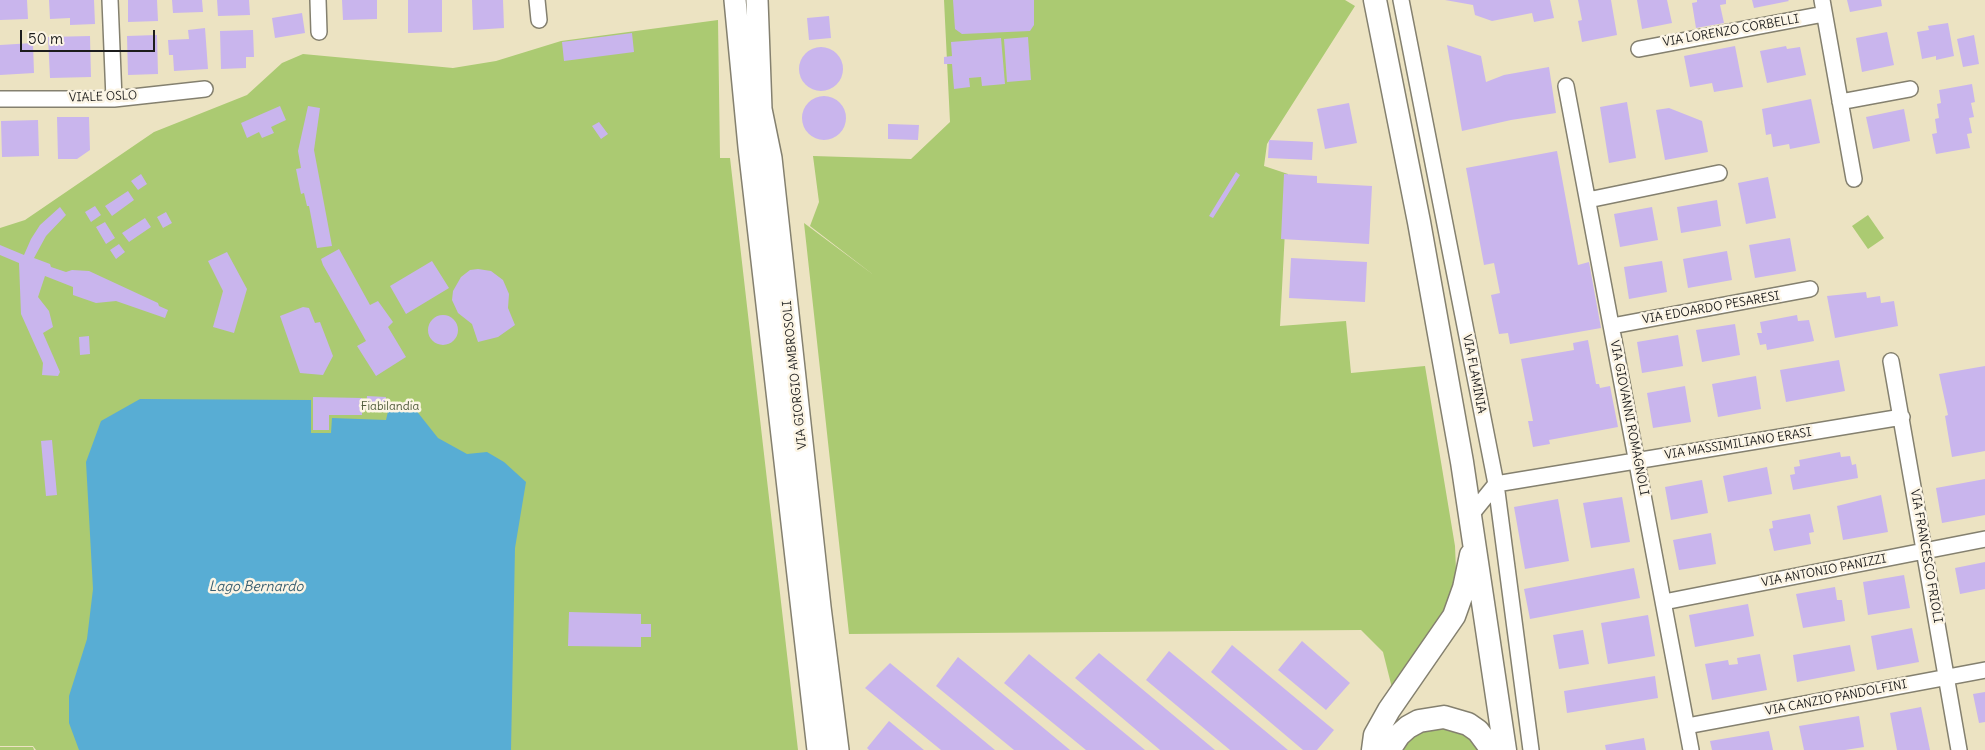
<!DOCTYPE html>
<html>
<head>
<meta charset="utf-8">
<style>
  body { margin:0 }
  #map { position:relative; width:1985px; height:750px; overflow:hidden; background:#ece3c2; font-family:Delius,sans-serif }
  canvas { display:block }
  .scale { position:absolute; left:20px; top:30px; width:135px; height:22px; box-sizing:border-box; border:2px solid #1c1c1c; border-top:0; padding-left:6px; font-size:15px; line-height:18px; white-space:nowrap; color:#1c1c1c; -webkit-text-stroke:4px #fcf5e5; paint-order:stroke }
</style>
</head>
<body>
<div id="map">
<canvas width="1985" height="750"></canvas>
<div class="scale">50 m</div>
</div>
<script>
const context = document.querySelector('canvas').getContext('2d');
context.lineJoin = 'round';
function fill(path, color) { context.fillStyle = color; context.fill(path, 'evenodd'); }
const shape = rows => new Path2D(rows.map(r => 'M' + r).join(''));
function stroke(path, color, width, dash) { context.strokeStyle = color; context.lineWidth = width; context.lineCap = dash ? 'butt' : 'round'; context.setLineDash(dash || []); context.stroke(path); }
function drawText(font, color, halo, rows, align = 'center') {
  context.font = font + ' Delius,sans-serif'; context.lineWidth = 5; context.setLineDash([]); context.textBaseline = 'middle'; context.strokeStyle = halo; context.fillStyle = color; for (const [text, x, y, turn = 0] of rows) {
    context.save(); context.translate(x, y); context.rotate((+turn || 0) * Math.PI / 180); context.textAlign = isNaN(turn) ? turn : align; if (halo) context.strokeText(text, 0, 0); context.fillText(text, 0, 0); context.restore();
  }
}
fill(shape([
  [944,0,1345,0,1355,6,1267,144,1264,166,1288,174,1280,326,1346,321,1351,373,1425,366,1455,546,1456,570,1451,594,1442,615,1392,688,1383,652,1361,630,849,634,804,223,875,276,810,226,819,202,813,156,911,159,950,122],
  [718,20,720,158,730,158,798,750,36,750,33,746,0,746,0,228,25,220,154,132,247,95,282,63,303,54,453,68,496,61,561,41],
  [1868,215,1884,238,1868,249,1852,226],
  [1451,728,1471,739,1481,750,1400,750,1407,741,1421,730],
  [0,747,33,747,34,750,0,750]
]), '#abca72');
fill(shape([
  [140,399,311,400,311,433,331,433,332,418,386,420,390,403,415,409,438,438,467,454,487,452,504,462,526,482,515,548,511,750,79,750,69,723,69,696,87,639,93,589,86,462,101,421]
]), '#58add4');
fill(shape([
  [0,0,27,0,28,19,0,20],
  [49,0,94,0,95,24,70,25,70,18,50,19],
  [128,0,157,0,158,21,128,22],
  [172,0,202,0,203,12,173,13],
  [217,0,249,0,250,15,218,16],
  [342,0,377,0,377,19,343,20],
  [408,0,442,0,442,32,408,33],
  [472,0,503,0,504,28,473,30],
  [953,0,1034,0,1034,25,1030,31,962,34,955,29],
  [1445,0,1550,0,1554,18,1534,22,1532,13,1492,21,1475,15,1473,5],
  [1578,0,1611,0,1617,35,1582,42,1578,21,1582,20],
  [1637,0,1667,0,1672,23,1642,29],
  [1697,0,1726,0,1726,4,1720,5,1724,23,1696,28,1692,3,1697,2],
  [1752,0,1788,0,1789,1,1754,8],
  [1847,0,1881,0,1882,6,1850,12],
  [302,13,305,33,275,38,272,18],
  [829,16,831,38,809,40,807,18],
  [1948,23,1954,56,1936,60,1936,56,1922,59,1917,32,1929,30,1928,26],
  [205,28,208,69,174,71,173,55,169,55,168,40,189,39,188,30],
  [253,30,254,57,246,57,246,68,221,69,220,31],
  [1887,32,1894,65,1862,72,1856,38],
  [632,33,634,52,564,61,562,42],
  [157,35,158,74,128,75,127,36],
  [1974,35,1979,64,1963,67,1957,39],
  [90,36,91,77,50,78,48,37],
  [1028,37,1031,80,1007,82,1004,39],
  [1001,38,1005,84,982,86,981,77,969,78,970,87,954,89,952,64,944,64,944,57,952,56,951,42],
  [33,43,34,73,0,75,0,45],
  [1447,45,1481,56,1486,82,1504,75,1549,67,1556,113,1511,120,1462,131],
  [1735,46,1743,87,1714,92,1712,83,1690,87,1684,56],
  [1786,46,1787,49,1800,47,1806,75,1767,83,1760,51],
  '799 69a22 22 0 1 1 44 0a22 22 0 1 1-44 0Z',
  [1972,84,1975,102,1971,103,1974,117,1969,118,1972,133,1967,134,1970,148,1936,154,1932,134,1937,133,1935,119,1939,118,1937,104,1941,103,1939,90],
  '802 118a22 22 0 1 1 44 0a22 22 0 1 1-44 0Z',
  [1811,99,1820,143,1790,149,1789,144,1773,147,1771,134,1766,135,1762,109],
  [1627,102,1636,158,1609,163,1600,107],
  [1349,103,1357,143,1325,149,1317,109],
  [280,106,286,120,271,127,274,133,262,138,259,132,247,138,241,123],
  [308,106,320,108,314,150,332,246,317,248,309,206,307,206,304,193,301,194,296,169,301,168,298,151],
  [1669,108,1702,121,1708,152,1665,160,1656,110],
  [1904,109,1910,141,1873,149,1866,117],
  [57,117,89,117,90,150,77,159,58,159],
  [38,120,39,156,2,157,1,121],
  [599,122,608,134,601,139,592,126],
  [888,124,919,125,918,140,888,139],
  [1269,140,1313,142,1312,160,1268,158],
  [1557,151,1578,265,1589,262,1601,328,1510,344,1508,333,1499,334,1491,295,1500,293,1494,263,1484,265,1466,168],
  [1236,172,1240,175,1213,218,1209,216],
  [141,174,147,184,138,190,131,181],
  [1284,174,1317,176,1317,183,1372,186,1369,244,1281,239],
  [1768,177,1776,218,1746,224,1738,183],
  [128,191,134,200,112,216,105,206],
  [1717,200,1721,226,1681,233,1677,207],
  [95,206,101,215,91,222,85,212],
  [60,207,66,215,46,236,34,258,50,264,51,267,66,272,72,270,89,271,158,303,159,306,168,310,165,318,116,301,96,303,73,295,73,287,45,276,38,297,49,311,53,327,43,333,60,372,58,376,42,375,43,363,21,314,19,263,0,255,0,245,24,255,31,239,40,225],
  [1652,207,1658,240,1620,247,1614,214],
  [166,212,172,223,163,228,157,217],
  [145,218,151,227,129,242,122,233],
  [105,222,115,238,106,244,96,227],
  [1790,238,1796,271,1755,278,1749,245],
  [119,244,125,252,116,259,110,250],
  [339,249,370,305,378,301,393,322,388,327,406,357,376,376,357,346,366,341,323,265,321,259],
  [1727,251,1732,280,1688,288,1683,259],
  [227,252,247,289,234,333,213,327,223,291,208,261],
  [1291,258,1367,262,1365,302,1289,298],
  [432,261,449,288,406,314,390,286],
  [1662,261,1667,292,1629,299,1624,267],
  [478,269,491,271,503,280,509,294,508,308,515,325,498,337,478,342,472,324,458,313,452,300,453,291,461,277,470,270],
  [1866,292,1867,298,1880,296,1881,303,1894,301,1898,326,1835,338,1827,296],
  [303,307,309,308,315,323,320,322,333,356,323,375,300,373,280,316],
  [1797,315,1798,321,1809,320,1814,341,1767,350,1766,344,1760,345,1757,333,1762,333,1760,322],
  '428 330a15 15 0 1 1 30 0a15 15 0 1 1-30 0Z',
  [1735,324,1740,355,1702,362,1696,330],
  [1678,335,1683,366,1642,373,1637,342],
  [89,336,90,354,80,355,79,337],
  [1588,340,1596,384,1599,384,1600,388,1610,386,1618,427,1549,440,1550,444,1533,447,1528,421,1533,421,1521,359,1574,350,1573,343],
  [1839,360,1845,391,1786,402,1780,370],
  [1985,366,1985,451,1952,457,1945,416,1948,415,1939,374],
  [1756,376,1761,409,1718,417,1712,384],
  [1685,386,1691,422,1653,428,1647,393],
  [367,396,386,397,385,409,366,408],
  [313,397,362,398,362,415,329,415,329,430,313,430],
  [52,440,57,495,46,496,41,441],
  [1840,452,1841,457,1850,456,1852,465,1856,464,1858,478,1793,490,1790,475,1795,474,1794,467,1800,466,1799,460],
  [1767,467,1772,494,1728,502,1723,476],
  [1985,479,1985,515,1942,523,1936,488],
  [1702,480,1708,513,1671,520,1665,487],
  [1881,495,1888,532,1843,540,1837,506],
  [1622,497,1630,542,1591,548,1583,503],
  [1558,499,1569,561,1525,569,1514,507],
  [1810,514,1814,532,1809,533,1811,544,1774,551,1769,529,1773,528,1772,521],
  [1711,533,1716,564,1679,570,1673,540],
  [1985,562,1985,589,1960,594,1955,568],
  [1634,568,1640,598,1530,619,1524,589],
  [1904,575,1910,608,1868,615,1863,582],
  [1835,587,1837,600,1842,600,1845,621,1803,628,1796,594],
  [1748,604,1754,636,1695,647,1689,615],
  [569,612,641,614,641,624,651,624,651,637,641,637,641,647,568,646],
  [1648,615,1655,656,1608,664,1601,623],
  [1912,628,1919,662,1877,670,1871,636],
  [1583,630,1589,664,1559,669,1553,635],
  [1302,641,1350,683,1326,710,1278,670],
  [1232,645,1334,730,1317,750,1303,750,1211,672],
  [1850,645,1855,671,1797,682,1793,655],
  [1169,651,1288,750,1230,750,1146,680],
  [1099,653,1215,750,1160,750,1075,678],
  [1029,654,1145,750,1086,750,1004,683],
  [1760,654,1767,690,1712,700,1705,664,1728,660,1729,665,1738,664,1737,658],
  [958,657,1070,750,1014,750,936,686],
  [890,663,995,750,941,750,865,688],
  [1655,676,1658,698,1567,713,1564,691],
  [1985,692,1985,722,1979,723,1973,694],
  [1921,707,1930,750,1897,750,1890,713],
  [1859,716,1864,747,1845,750,1804,750,1799,726],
  [889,721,924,750,869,750,867,748],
  [1769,731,1773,750,1712,750,1710,741],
  [1644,738,1646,750,1606,750,1605,745]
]), '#c9b5ed');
const street = shape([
  [110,0,114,99],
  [318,0,319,32],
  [537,0,539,20],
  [1401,0,1496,484,1531,750],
  [1822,0,1854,179],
  [1639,49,1824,14],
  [1566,86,1691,750],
  [0,99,114,99,205,89],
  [1840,102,1910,89],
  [1588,200,1719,173],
  [1612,326,1810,289],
  [1891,361,1959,750],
  [1470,516,1496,484,1902,417],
  [1664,602,1985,539],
  [1687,726,1985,670]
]);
const secondary = shape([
  [735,0,749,147,818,750],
  [757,0,761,109,771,158,820,607,838,750]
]);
const primary = shape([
  [1375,0,1419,222,1462,462,1505,750],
  [1373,750,1375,735,1389,710,1454,616,1464,588,1471,555],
  [1389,750,1399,735,1408,727,1419,721,1444,717,1468,724,1478,731,1492,750]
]);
stroke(street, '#84806f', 18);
stroke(secondary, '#84806f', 24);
stroke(primary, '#84806f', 25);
stroke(street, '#fff', 15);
stroke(secondary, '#fff', 21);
stroke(primary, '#fff', 22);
drawText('12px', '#1c1c1c', '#fcf5e5', [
  ["VIA LORENZO CORBELLI",1731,31,-10],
  ["VIALE OSLO",103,97,-2],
  ["VIA EDOARDO PESARESI",1711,308,-10],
  ["VIA FLAMINIA",1474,374,79],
  ["VIA GIORGIO AMBROSOLI",795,375,-96],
  ["VIA GIOVANNI ROMAGNOLI",1629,418,79],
  ["VIA MASSIMILIANO ERASI",1738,444,-9],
  ["VIA FRANCESCO FRIOLI",1926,556,80],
  ["VIA ANTONIO PANIZZI",1824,571,-11],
  ["VIA CANZIO PANDOLFINI",1836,698,-11]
]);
drawText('12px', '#4e593a', '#fcf5e5', [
  ["Fiabilandia",390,407]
]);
drawText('italic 14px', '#375d6f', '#fcf5e5', [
  ["Lago Bernardo",256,587]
]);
</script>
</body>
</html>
